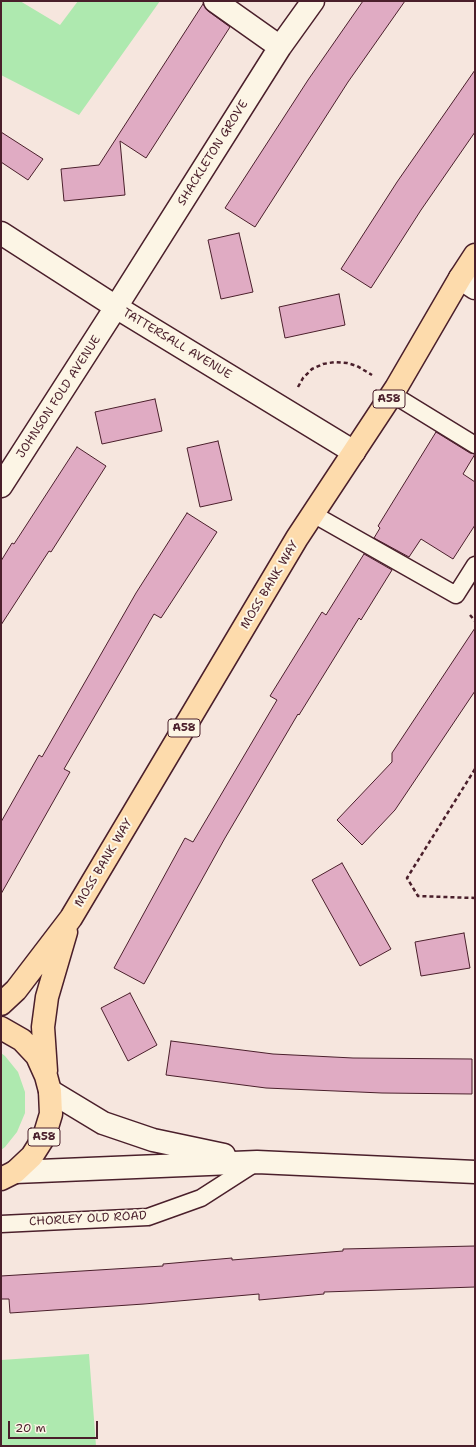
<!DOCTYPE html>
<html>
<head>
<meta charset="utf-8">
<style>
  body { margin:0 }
  #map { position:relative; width:476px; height:1447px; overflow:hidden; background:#f6e6de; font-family:"Shantell Sans",sans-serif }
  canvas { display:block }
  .frame { position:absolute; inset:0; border:2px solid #4a1f2b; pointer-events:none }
  .scale { position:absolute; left:8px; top:1421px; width:90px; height:18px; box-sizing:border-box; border:2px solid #4a1f2b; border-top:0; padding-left:5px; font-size:12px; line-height:14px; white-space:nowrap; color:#4a1f2b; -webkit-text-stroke:3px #fcf5e5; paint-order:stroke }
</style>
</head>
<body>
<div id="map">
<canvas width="476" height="1447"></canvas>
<div class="frame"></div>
<div class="scale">20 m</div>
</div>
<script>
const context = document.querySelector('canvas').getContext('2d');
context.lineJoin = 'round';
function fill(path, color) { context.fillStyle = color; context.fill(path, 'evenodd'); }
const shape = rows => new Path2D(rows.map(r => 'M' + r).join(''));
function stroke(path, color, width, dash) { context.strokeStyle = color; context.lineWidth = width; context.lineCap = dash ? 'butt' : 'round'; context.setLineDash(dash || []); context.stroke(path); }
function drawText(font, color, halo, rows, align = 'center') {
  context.font = font + ' "Shantell Sans",sans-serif'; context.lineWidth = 4; context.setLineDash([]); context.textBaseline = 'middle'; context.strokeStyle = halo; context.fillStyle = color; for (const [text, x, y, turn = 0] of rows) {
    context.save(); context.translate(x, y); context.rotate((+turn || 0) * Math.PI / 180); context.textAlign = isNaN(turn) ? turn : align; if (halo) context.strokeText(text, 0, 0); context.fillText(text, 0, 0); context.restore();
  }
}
fill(shape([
  [1,1,20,1,60,25,78,1,160,1,79,115,1,75],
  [1,1053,5,1056,18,1072,25,1092,25,1113,17,1132,5,1147,1,1150],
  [89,1354,96,1446,1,1446,1,1360]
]), '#aee9af');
const building = shape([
  [363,1,405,1,348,82,255,227,225,208,308,80,363,1],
  [203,4,208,11,230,27,146,158,120,141,125,195,64,201,61,169,99,165,203,4],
  [475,70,475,132,421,210,371,288,341,269,397,182,475,70],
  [1,132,43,159,28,180,1,162,1,132],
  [239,233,253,292,221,299,208,240,239,233],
  [339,294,345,325,285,338,279,307,339,294],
  [155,399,162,431,102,444,95,412,155,399],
  [436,432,470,453,475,454,463,474,475,482,475,525,453,559,421,539,409,557,374,538,380,528,378,526,436,432],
  [218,441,232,500,200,507,187,448,218,441],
  [77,447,106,466,51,552,49,551,1,625,1,561,12,543,14,544,77,447],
  [187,513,217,532,161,618,154,614,64,769,70,772,1,894,1,822,39,755,42,757,136,593,187,513],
  [364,554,392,570,361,620,359,618,299,715,298,714,225,838,144,984,114,968,185,838,193,842,277,700,270,696,322,612,326,615,364,554],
  [475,628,475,691,395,810,362,845,337,820,392,762,392,753,475,628],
  [342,863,391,949,360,966,312,880,342,863],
  [464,933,470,968,421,976,415,942,464,933],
  [130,993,157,1045,128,1061,101,1008,130,993],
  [171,1041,273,1054,353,1058,472,1059,472,1094,382,1093,266,1088,166,1075,171,1041],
  [475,1246,475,1287,324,1292,324,1294,259,1300,259,1294,144,1304,10,1313,9,1299,1,1299,1,1276,163,1266,163,1264,232,1258,232,1260,343,1251,343,1249,475,1246]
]);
fill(building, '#e0abc3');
stroke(building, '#4a1f2b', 1);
const lane = shape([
  [392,394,475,445],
  [313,514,456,595,475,565],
  [1,1224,148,1217,201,1198,257,1162]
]);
const street = shape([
  [215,1,280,47],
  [1,233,116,307,354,452],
  [460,278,475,288],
  [1,486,116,307,280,47,313,1]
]);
const secondary = shape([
  [50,1091,103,1123,153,1140,224,1155],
  [15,1172,257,1162,475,1172]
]);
const highway = shape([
  [1,1004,16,990,71,918,297,538,396,388,460,278,475,255],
  [1,1028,22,1040,37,1056,46,1076,50,1091,51,1114,44,1137,32,1156,15,1172,1,1179],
  [46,1071,43,1027,47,997,66,932]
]);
stroke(lane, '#4a1f2b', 19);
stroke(street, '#4a1f2b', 25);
stroke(secondary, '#4a1f2b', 25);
stroke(highway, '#4a1f2b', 25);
stroke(shape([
  [298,387,303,378,312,369,323,364,335,362,347,363,357,366,372,375],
  [470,615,475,621],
  [475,769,407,878,418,896,475,898]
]), '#4a1f2b', 2.5, [4, 3]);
stroke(lane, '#fcf5e5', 16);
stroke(street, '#fcf5e5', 22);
stroke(secondary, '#fcf5e5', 22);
stroke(highway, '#fddbac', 22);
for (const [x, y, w] of [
  [389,399,32],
  [184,728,32],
  [44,1137,32]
]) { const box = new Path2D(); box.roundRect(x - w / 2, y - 9, w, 18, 3); context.fillStyle = '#fcf5e5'; context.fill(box); stroke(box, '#4a1f2b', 1); }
drawText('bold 11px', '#4a1f2b', null, [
  ["A58",389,399],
  ["A58",184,728],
  ["A58",44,1137]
]);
drawText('12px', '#4a1f2b', '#fcf5e5', [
  ["SHACKLETON GROVE",213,153,-58],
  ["TATTERSALL AVENUE",177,344,31],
  ["JOHNSON FOLD AVENUE",59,397,-57],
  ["MOSS BANK WAY",270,585,-59],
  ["MOSS BANK WAY",104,863,-59],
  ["CHORLEY OLD ROAD",88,1219,-3]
]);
</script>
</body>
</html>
